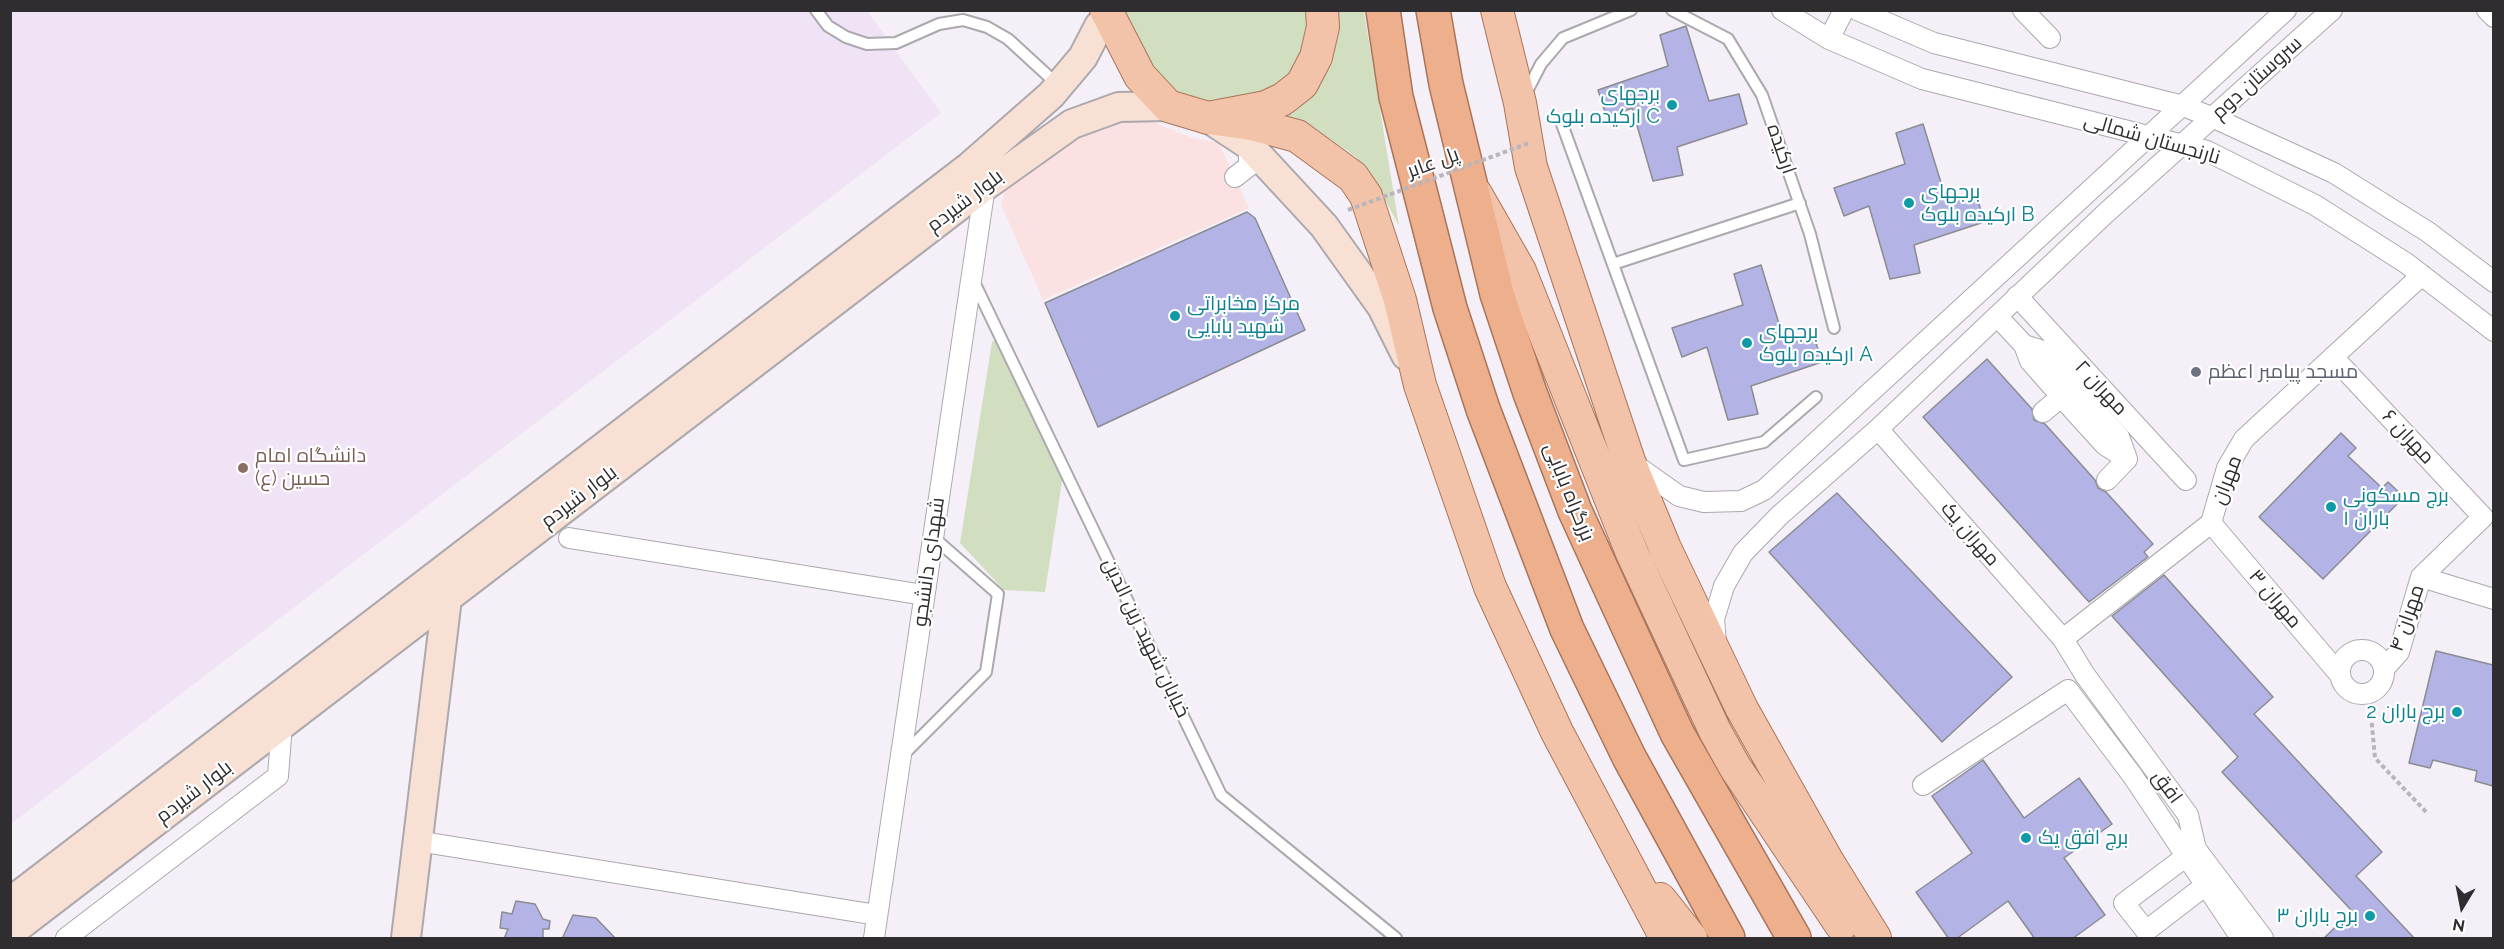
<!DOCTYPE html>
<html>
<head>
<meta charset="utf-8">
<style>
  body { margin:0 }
  #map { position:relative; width:2504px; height:949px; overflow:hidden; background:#f5f0f8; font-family:Raleway,sans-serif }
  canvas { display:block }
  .frame { position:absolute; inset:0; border:12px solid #2f2d30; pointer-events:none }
  .north { position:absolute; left:2432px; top:877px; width:60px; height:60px; -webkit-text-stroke:4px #fff; paint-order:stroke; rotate:190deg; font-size:16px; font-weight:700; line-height:24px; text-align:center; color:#2f2d30 }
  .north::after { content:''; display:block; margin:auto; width:21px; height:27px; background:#2f2d30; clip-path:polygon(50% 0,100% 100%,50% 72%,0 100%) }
</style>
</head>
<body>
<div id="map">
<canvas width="2504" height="949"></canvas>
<div class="frame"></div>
<div class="north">N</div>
</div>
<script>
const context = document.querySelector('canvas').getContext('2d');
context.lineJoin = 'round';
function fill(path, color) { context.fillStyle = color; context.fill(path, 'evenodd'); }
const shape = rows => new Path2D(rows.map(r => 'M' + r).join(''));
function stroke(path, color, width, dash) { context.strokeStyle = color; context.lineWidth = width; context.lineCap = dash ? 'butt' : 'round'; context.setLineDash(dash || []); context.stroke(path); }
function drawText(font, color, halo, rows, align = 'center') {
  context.font = font + ' Raleway,Cairo,sans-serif'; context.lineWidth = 4.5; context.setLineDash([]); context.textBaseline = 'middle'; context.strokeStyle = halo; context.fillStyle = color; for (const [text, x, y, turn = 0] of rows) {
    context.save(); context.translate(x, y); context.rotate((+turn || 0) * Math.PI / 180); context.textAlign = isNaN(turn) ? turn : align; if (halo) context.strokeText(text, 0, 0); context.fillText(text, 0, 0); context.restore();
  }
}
fill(shape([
  [1138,116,1193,138,1219,143,1249,208,1043,300,1001,205,1005,188,1093,125]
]), '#fce1e2');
fill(shape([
  [11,11,867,11,941,113,11,824]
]), '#f1e3f6');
fill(shape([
  [1117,11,1313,11,1311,45,1277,92,1197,104,1159,87],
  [1332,11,1364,11,1399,226,1378,187,1356,157,1317,130,1266,116],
  [996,340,1063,475,1045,592,1004,590,960,543,992,342]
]), '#d1debf');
const building = shape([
  [1686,26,1709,101,1739,94,1747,124,1677,147,1683,175,1653,181,1632,108,1607,118,1598,90,1668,66,1660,35,1686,26],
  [1923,124,1946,199,1976,193,1984,222,1914,245,1920,273,1890,279,1869,206,1844,216,1834,188,1905,164,1896,133,1923,124],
  [1247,212,1255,218,1305,330,1098,427,1045,303,1247,212],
  [1761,265,1784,340,1813,333,1822,362,1751,386,1758,414,1728,420,1707,347,1682,357,1672,328,1743,305,1734,274,1761,265],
  [1987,359,2032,409,2034,420,2045,424,2095,480,2098,488,2106,492,2153,544,2144,552,2148,557,2089,602,1923,417,1987,359],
  [2341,433,2356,448,2348,456,2382,488,2388,482,2404,497,2323,579,2259,517,2341,433],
  [1837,493,2012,677,1942,742,1769,552,1837,493],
  [2164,575,2273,697,2254,714,2382,852,2356,876,2415,939,2323,939,2352,911,2222,772,2238,757,2112,616,2164,575],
  [2436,651,2493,665,2493,786,2475,781,2477,771,2433,760,2430,768,2409,763,2436,651],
  [1983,760,2024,818,2079,778,2112,824,2064,858,2105,915,2072,939,2035,939,2008,901,1956,939,1949,939,1916,892,1972,853,1932,796,1983,760],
  [516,901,535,904,543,919,550,921,549,929,543,929,543,939,504,939,508,929,500,928,502,912,512,914,516,901],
  [573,915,596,918,616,939,562,939,573,915]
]);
fill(building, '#b3b3e6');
stroke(building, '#8b8b92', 1.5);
const service = shape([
  [816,10,828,26,846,37,867,44,896,43,939,24,963,20,987,27,1008,39,1057,84],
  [1672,10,1728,39,1762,95,1810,234,1834,328],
  [1525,95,1541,64,1563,38,1631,10],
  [1562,124,1684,460,1764,442,1816,397],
  [1613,264,1800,203],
  [973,280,1221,795,1396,938],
  [903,755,986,672,998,594,933,537]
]);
const minor = shape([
  [1782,10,1829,39,1922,79,2207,151,2315,205,2406,263,2494,331],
  [1857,10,1934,43,2183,106,2214,118,2334,173,2428,232,2494,282],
  [2023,10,2050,38],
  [2487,10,2494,17],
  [1829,39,1844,10],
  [1235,177,1249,166,1249,145],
  [2017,296,2186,480],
  [1997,316,2024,345,2030,361,2074,411,2105,445,2127,459],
  [2024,345,2040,350,2119,437,2127,459],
  [2333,357,2483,517,2421,577,2399,652,2384,669],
  [2043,412,2061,397],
  [1878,429,2063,639,2085,675,2188,815,2196,849,2263,938],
  [1631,462,1679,496,1704,502,1741,501,1764,490,2286,10],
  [2107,480,2127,459],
  [2211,523,2340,675],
  [569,538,924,595],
  [2421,577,2494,599],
  [2063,639,2211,523,2227,468,2244,439,2422,275],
  [1716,643,1714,619,1724,586,1743,553,1780,515,1878,429,2107,212,2332,10],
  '2340 672a22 22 0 1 1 44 0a22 22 0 1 1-44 0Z',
  [2068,690,2132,775,2241,938],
  [1923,785,2068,690],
  [417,841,877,915],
  [2196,849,2124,903,2146,931,2215,878],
  [66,938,278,776,282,724],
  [874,938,985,186]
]);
const secondary = shape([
  [1208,118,1249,145,1324,226,1382,307,1406,355],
  [10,902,969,167,1051,95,1083,57,1099,26],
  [10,933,985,186,1072,124,1119,107,1168,106],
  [406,938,447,598,441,590]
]);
const primary = shape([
  [1106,10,1140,76,1168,106,1208,118,1266,107,1283,99,1302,84,1316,57,1323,27,1322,10],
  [1497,10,1520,103,1531,167,1629,461,1665,548,1742,709,1828,862,1875,938],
  [1208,118,1252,124,1297,136,1353,177,1366,196,1400,300,1420,385,1490,587,1557,732,1666,938],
  [1476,194,1520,271,1632,553,1715,731,1735,767,1841,925],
  [1660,899,1691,938]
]);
const trunk = shape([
  [1383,10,1396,97,1450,308,1483,409,1567,629,1629,757,1728,938],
  [1433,10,1446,84,1497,294,1530,393,1575,511,1677,733,1794,938]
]);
stroke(service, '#aba8ae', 14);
stroke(minor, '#aba8ae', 22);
stroke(secondary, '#aba8ae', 32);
stroke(primary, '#a8745a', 34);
stroke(trunk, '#a8745a', 36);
stroke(shape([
  [2369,693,2375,758,2428,814]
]), '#b9b5bc', 4, [4.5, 3]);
stroke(service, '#fff', 10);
stroke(minor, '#fff', 20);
stroke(secondary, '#f8e1d4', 28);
stroke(primary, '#f2c3a9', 32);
stroke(trunk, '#eeaf8c', 33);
stroke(shape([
  [1348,210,1529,143]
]), '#b9b5bc', 4, [4.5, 3]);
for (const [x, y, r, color] of [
  [1672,105,6,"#0f9aa8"],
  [1909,203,6,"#0f9aa8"],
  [1175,316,6,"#0f9aa8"],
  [1747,343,6,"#0f9aa8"],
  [2196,372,6,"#6b7280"],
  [243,468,6,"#8d6e63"],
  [2331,507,6,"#0f9aa8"],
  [2457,712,6,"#0f9aa8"],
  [2026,838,6,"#0f9aa8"],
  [2370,916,6,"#0f9aa8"]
]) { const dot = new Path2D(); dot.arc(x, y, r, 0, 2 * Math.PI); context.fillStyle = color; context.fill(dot); stroke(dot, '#fff', 2); }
drawText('20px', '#2f2d30', '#fff', [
  ["سروستان دوم",2257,78,-42],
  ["نارنجستان شمالی",2152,139,16],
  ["ارکیده",1781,149,71],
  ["پل عابر",1433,163,-20],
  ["بلوار شیردم",965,201,-37],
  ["مهران ۲",2101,388,47],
  ["مهران ۶",2408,437,47],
  ["مهران",2227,480,-69],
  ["بزرگراه بابایی",1569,492,68],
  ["بلوار شیردم",579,497,-37],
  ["مهران یک",1970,534,49],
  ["شهدای دانشجو",929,562,-82],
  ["مهران ۳",2275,599,50],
  ["مهران ۴",2407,618,-71],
  ["خیابان شهید زین الدین",1146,638,64],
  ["افق",2167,787,54],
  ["بلوار شیردم",194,792,-37]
]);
drawText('20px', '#0d838f', '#fff', [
  ["برجهای",1660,94,"right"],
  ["ارکیده بلوک C",1660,117,"right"],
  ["برجهای",1921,192],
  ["ارکیده بلوک B",1921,215],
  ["مرکز مخابراتی",1187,304],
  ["شهید بابایی",1187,327],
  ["برجهای",1759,332],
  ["ارکیده بلوک A",1759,355],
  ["برج مسکونی",2343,496],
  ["باران ۱",2343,519],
  ["برج باران 2",2445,712,"right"],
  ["برج افق یک",2038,838],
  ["برج باران ۳",2358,916,"right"]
], 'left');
drawText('20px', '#5b616d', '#fff', [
  ["مسجد پیامبر اعظم",2208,372]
], 'left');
drawText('20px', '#785e54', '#fff', [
  ["دانشگاه امام",255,456],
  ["حسین (ع)",255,479]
], 'left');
</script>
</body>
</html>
